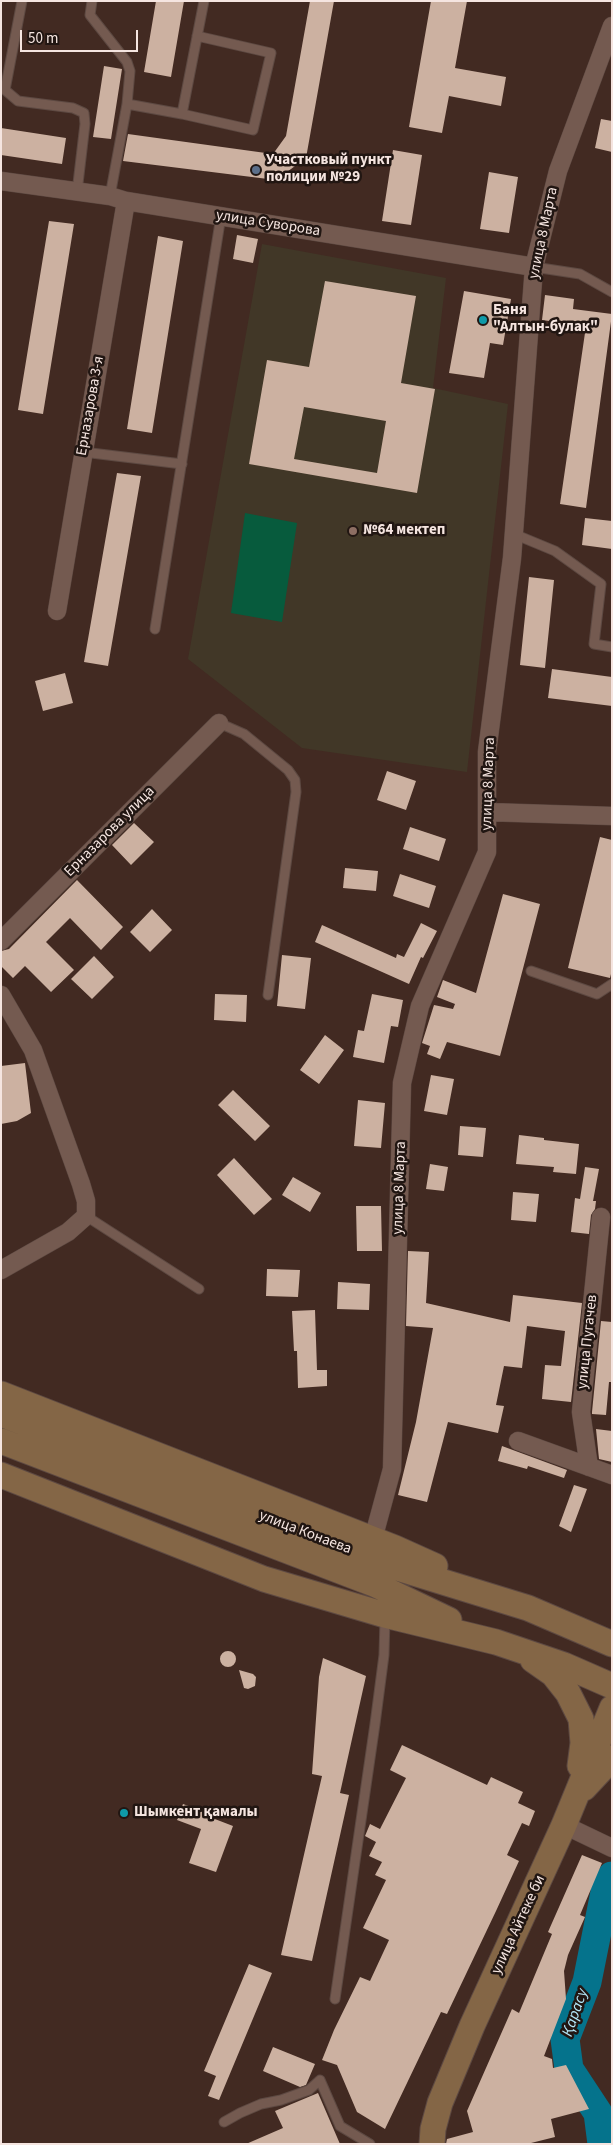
<!DOCTYPE html>
<html>
<head>
<meta charset="utf-8">
<style>
  body { margin:0 }
  #map { position:relative; width:613px; height:2145px; overflow:hidden; background:#422a22; font-family:"Source Sans 3",sans-serif }
  canvas { display:block }
  .frame { position:absolute; inset:0; border:2px solid #f5e5e0; pointer-events:none }
  .scale { position:absolute; left:20px; top:30px; width:118px; height:22px; box-sizing:border-box; border:2px solid #f5e5e0; border-top:0; padding-left:6px; font-size:15px; line-height:18px; white-space:nowrap; color:#f5e5e0; -webkit-text-stroke:4px #211612; paint-order:stroke }
</style>
</head>
<body>
<div id="map">
<canvas width="613" height="2145"></canvas>
<div class="frame"></div>
<div class="scale">50 m</div>
</div>
<script>
const context = document.querySelector('canvas').getContext('2d');
context.lineJoin = 'round';
function fill(path, color) { context.fillStyle = color; context.fill(path, 'evenodd'); }
const shape = rows => new Path2D(rows.map(r => 'M' + r).join(''));
function stroke(path, color, width, dash) { context.strokeStyle = color; context.lineWidth = width; context.lineCap = dash ? 'butt' : 'round'; context.setLineDash(dash || []); context.stroke(path); }
function drawText(font, color, halo, rows, align = 'center') {
  context.font = font + ' "Source Sans 3",sans-serif'; context.lineWidth = 5; context.setLineDash([]); context.textBaseline = 'middle'; context.strokeStyle = halo; context.fillStyle = color; for (const [text, x, y, turn = 0] of rows) {
    context.save(); context.translate(x, y); context.rotate((+turn || 0) * Math.PI / 180); context.textAlign = isNaN(turn) ? turn : align; if (halo) context.strokeText(text, 0, 0); context.fillText(text, 0, 0); context.restore();
  }
}
fill(shape([
  [262,244,446,278,433,388,508,404,467,772,302,748,188,659]
]), '#413727');
fill(shape([
  [245,513,297,523,282,622,231,613]
]), '#075b3d');
stroke(shape([
  [602,2144,598,2113,569,2069,565,2039,587,1982,606,1887,612,1876]
]), '#05738c', 29);
fill(shape([
  [156,1,184,1,171,77,144,72],
  [310,1,334,1,306,158,276,180,123,161,128,134,273,154,286,136],
  [431,1,467,1,455,68,506,77,501,106,449,96,442,133,409,127],
  [104,66,122,69,111,139,93,137],
  [601,119,612,121,612,152,595,148],
  [1,128,66,138,62,164,1,155],
  [393,150,422,155,411,225,382,221],
  [489,172,518,177,509,233,480,229],
  [49,221,74,224,43,414,18,410],
  [237,235,258,239,253,263,233,259],
  [158,236,183,241,152,433,127,429],
  [325,281,416,296,401,383,435,389,417,493,249,464,267,360,309,367],
  [304,407,386,421,377,473,294,459],
  [464,291,511,299,503,345,490,343,484,378,449,373],
  [545,295,574,299,573,309,612,314,586,508,560,504,586,326,542,320],
  [117,473,141,476,108,666,84,662],
  [585,518,612,521,612,549,582,545],
  [529,577,554,580,545,668,520,665],
  [552,669,612,677,612,706,548,698],
  [65,673,73,703,43,711,35,681],
  [387,771,416,781,406,810,377,800],
  [134,823,154,842,131,865,112,845],
  [410,827,446,839,439,861,403,849],
  [600,837,612,840,612,970,610,978,568,968],
  [345,868,378,871,376,891,343,888],
  [400,874,436,886,429,908,393,896],
  [77,880,123,927,101,950,70,918,46,942,74,970,51,992,25,966,13,978,1,966,1,951,9,949],
  [503,894,540,904,500,1056,447,1042,440,1059,427,1054,430,1046,422,1043,434,1005,453,1009,455,1004,437,997,443,980,476,993],
  [152,909,172,930,150,952,130,932],
  [421,923,437,931,423,958,421,957,409,984,315,942,322,925,396,958,397,954,404,957],
  [282,955,311,958,305,1009,277,1006],
  [94,956,114,977,92,999,71,979],
  [215,994,247,995,246,1022,214,1020],
  [372,994,403,1000,398,1027,391,1026,384,1063,353,1057,358,1030,364,1031],
  [325,1035,344,1050,319,1084,300,1070],
  [25,1063,31,1113,17,1121,1,1124,1,1066],
  [431,1075,454,1079,447,1115,424,1111],
  [233,1090,270,1126,255,1141,218,1105],
  [358,1100,385,1103,381,1148,354,1146],
  [460,1126,486,1128,483,1157,458,1155],
  [519,1135,544,1138,544,1140,579,1144,576,1174,553,1172,554,1167,516,1164],
  [234,1158,272,1199,254,1215,217,1175],
  [430,1164,448,1167,444,1191,426,1189],
  [585,1167,599,1169,593,1201,596,1201,595,1209,591,1215,589,1234,571,1232,575,1198,580,1199],
  [293,1177,321,1193,310,1212,282,1195],
  [513,1192,539,1194,536,1222,511,1220],
  [356,1206,381,1206,382,1251,357,1251],
  [408,1251,429,1252,426,1303,510,1322,513,1295,582,1303,571,1402,542,1399,545,1365,561,1366,565,1331,527,1326,522,1368,504,1366,496,1405,504,1406,498,1433,448,1422,427,1502,398,1495,416,1422,433,1328,406,1326],
  [267,1269,300,1270,298,1297,266,1296],
  [338,1282,370,1284,369,1310,337,1309],
  [315,1310,317,1370,327,1370,327,1386,298,1388,297,1351,294,1351,292,1311],
  [601,1321,612,1322,612,1382,609,1382,606,1415,592,1414,592,1412],
  [596,1429,612,1431,612,1462,599,1459],
  [502,1446,567,1470,564,1478,528,1466,527,1469,498,1461],
  [574,1485,587,1489,571,1532,559,1526],
  '220 1659a8 8 0 1 1 16 0a8 8 0 1 1-16 0Z',
  [323,1658,366,1676,340,1793,349,1795,312,1961,281,1955,322,1776,312,1774,319,1677],
  [239,1670,253,1674,256,1677,255,1686,248,1689,244,1688],
  [402,1745,487,1785,491,1777,523,1792,518,1803,535,1811,529,1826,522,1823,507,1855,519,1861,496,1911,447,2014,441,2012,385,2129,357,2112,337,2065,322,2060,334,2030,360,1977,370,1981,389,1940,363,1928,386,1880,375,1875,382,1862,369,1856,376,1842,365,1836,370,1824,380,1829,406,1778,390,1770],
  [183,1804,208,1813,207,1816,233,1826,216,1872,189,1863,201,1829,177,1820],
  [582,1855,602,1863,580,1915,585,1917,568,1955,564,1971,566,1999,544,2056,552,2059,553,2068,566,2065,589,2109,551,2119,555,2137,527,2144,446,2144,447,2139,473,2132,467,2111,512,2009,519,2013,552,1934,548,1932],
  [249,1964,272,1973,219,2100,208,2096,216,2076,204,2071],
  [273,2047,315,2064,306,2085,300,2087,263,2071],
  [318,2093,340,2144,246,2144,283,2128,275,2111]
]), '#ccb1a1');
const service = shape([
  [22,1,5,90,18,101,73,108,84,113,85,124,77,192],
  [92,1,90,15,127,62,130,71,127,104],
  [197,36,271,53,253,130,182,114,204,1],
  [110,196,127,104,182,114],
  [534,267,580,274,612,292],
  [83,452,182,464],
  [514,534,555,551,601,584,594,644,612,647],
  [155,629,221,216],
  [219,723,244,734,288,770,295,780,296,792,268,995],
  [531,971,597,994,612,984],
  [86,1216,199,1289],
  [335,1999,375,1724,384,1655,385,1618],
  [224,2122,240,2113,261,2104,281,2100,309,2090,320,2080,340,2126,370,2144]
]);
const minor = shape([
  [1,181,110,196,126,201,534,267],
  [57,611,126,201],
  [487,812,612,816],
  [1,941,219,723],
  [1,995,33,1050,81,1184,86,1201,86,1216,68,1232,1,1270],
  [518,1441,612,1475],
  [589,1467,581,1412,601,1217],
  [373,1539,392,1469,402,1083,420,1006,487,852,487,752,512,558,534,267,558,171,612,26],
  [564,1825,612,1848]
]);
const secondary = shape([
  [1,1394,395,1548,435,1566],
  [1,1414,388,1565,528,1608,612,1644],
  [1,1441,374,1584,449,1620],
  [1,1475,264,1579,385,1615,496,1642,564,1665,612,1686],
  [533,1660,553,1674,568,1693,581,1719,583,1743,580,1766],
  [584,1788,612,1758],
  [432,2144,433,2129,440,2103,472,2026,564,1825,612,1708]
]);
stroke(service, '#5d4942', 11);
stroke(minor, '#5d4942', 19);
stroke(secondary, '#5d4942', 27);
stroke(service, '#745a50', 9);
stroke(minor, '#745a50', 18);
stroke(secondary, '#846646', 25);
for (const [x, y, r, color] of [
  [256,170,5,"#5c6f8a"],
  [483,320,5,"#0f9aa8"],
  [353,531,5,"#8d6e63"],
  [124,1813,5,"#0f9aa8"]
]) { const dot = new Path2D(); dot.arc(x, y, r, 0, 2 * Math.PI); context.fillStyle = color; context.fill(dot); stroke(dot, '#211612', 2); }
drawText('bold 15px', '#f5e5e0', '#211612', [
  ["Участковый пункт",266,161],
  ["полиции №29",266,178],
  ["Баня",493,311],
  ["\"Алтын-булак\"",493,328],
  ["№64 мектеп",363,531],
  ["Шымкент қамалы",134,1813]
], 'left');
drawText('15px', '#f5e5e0', '#211612', [
  ["улица Суворова",268,224,9],
  ["улица 8 Марта",544,233,-78],
  ["Ерназарова 3-я",91,406,-80],
  ["улица 8 Марта",489,784,-88],
  ["Ерназарова улица",110,832,-45],
  ["улица 8 Марта",400,1188,-88],
  ["улица Пугачев",588,1342,-84],
  ["улица Конаева",305,1533,21],
  ["улица Айтеке би",519,1925,-65]
]);
drawText('italic 16px', '#b4e8fa', '#211612', [
  ["Қарасу",576,2013,-71]
]);
</script>
</body>
</html>
